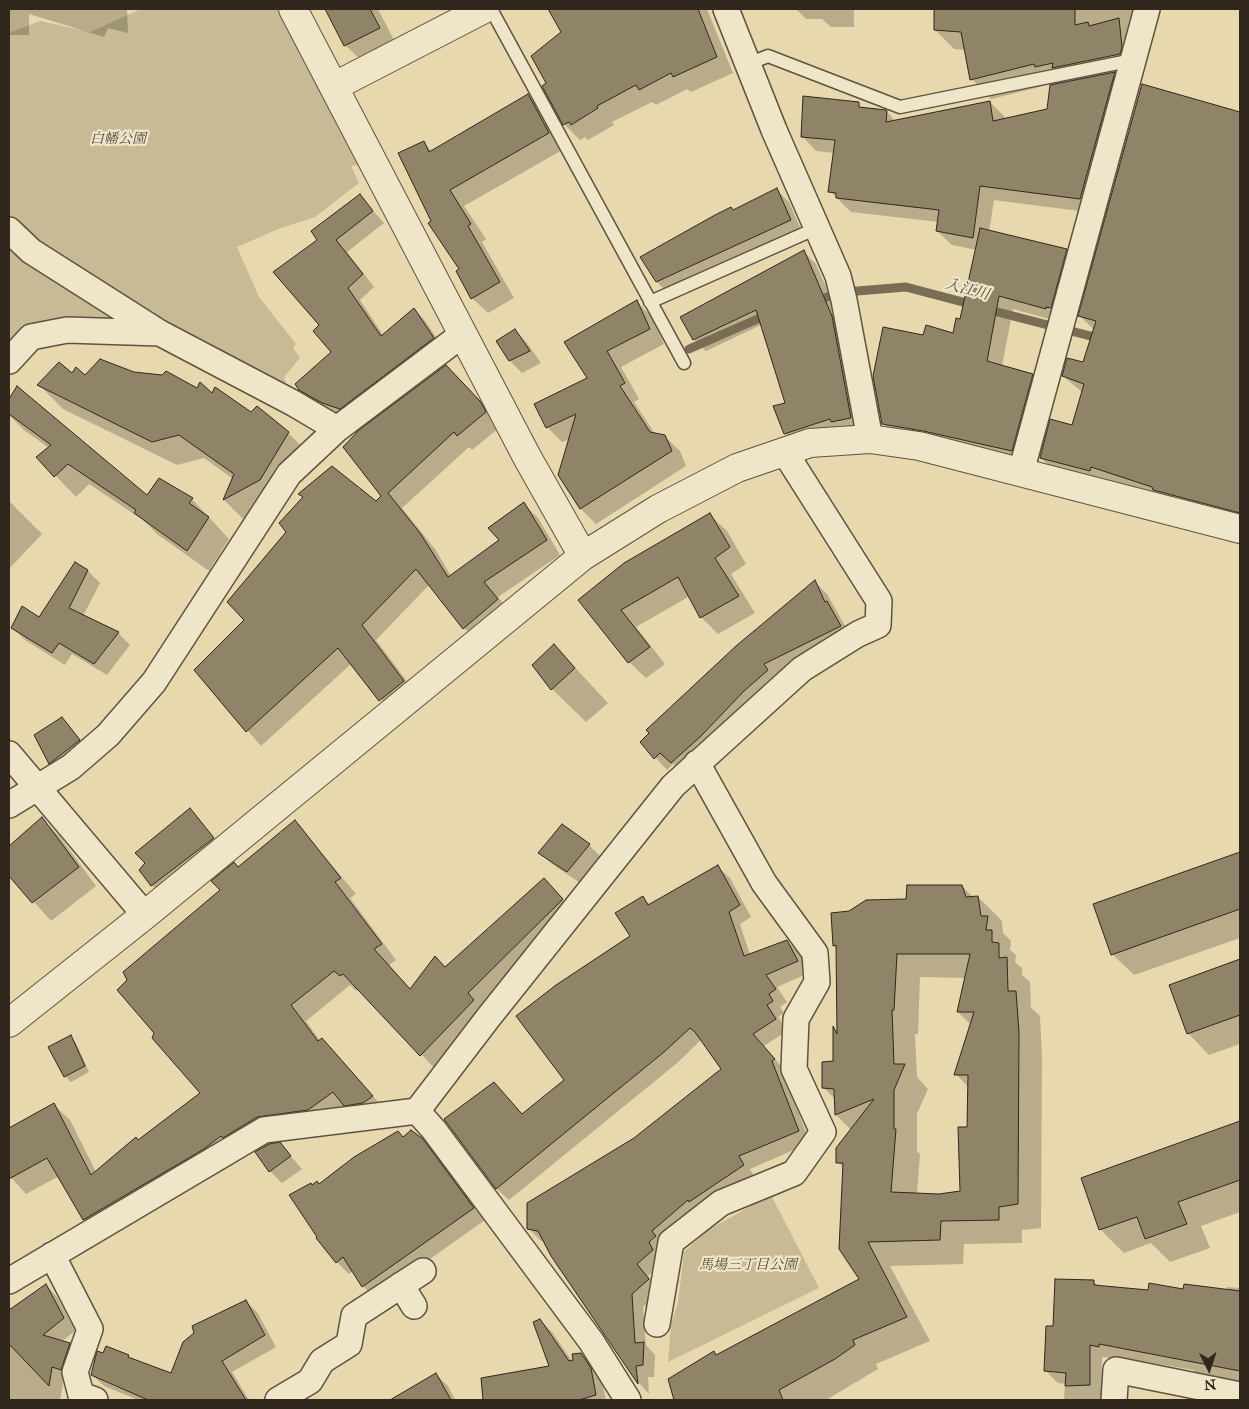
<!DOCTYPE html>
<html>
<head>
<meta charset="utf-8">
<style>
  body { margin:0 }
  #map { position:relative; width:1249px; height:1409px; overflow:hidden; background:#e7d8ad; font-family:"IM FELL Great Primer",serif }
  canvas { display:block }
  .frame { position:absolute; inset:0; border:10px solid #30271d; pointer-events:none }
  .north { position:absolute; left:1184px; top:1344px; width:50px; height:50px; -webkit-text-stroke:4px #efe6ca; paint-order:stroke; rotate:176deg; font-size:14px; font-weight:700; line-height:20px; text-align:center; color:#30271d }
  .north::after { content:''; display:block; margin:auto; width:18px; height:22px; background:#30271d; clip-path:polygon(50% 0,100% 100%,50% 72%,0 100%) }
</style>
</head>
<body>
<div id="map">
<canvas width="1249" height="1409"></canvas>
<div class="frame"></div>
<div class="north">N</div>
</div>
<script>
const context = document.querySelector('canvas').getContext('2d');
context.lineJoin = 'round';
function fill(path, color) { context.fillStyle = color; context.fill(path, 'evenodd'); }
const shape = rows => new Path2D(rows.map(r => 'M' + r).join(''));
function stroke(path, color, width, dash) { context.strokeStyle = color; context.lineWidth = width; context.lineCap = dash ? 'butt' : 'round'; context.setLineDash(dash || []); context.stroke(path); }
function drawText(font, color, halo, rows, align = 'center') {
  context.font = font + ' "IM FELL Great Primer","Noto Serif JP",serif'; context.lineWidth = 4.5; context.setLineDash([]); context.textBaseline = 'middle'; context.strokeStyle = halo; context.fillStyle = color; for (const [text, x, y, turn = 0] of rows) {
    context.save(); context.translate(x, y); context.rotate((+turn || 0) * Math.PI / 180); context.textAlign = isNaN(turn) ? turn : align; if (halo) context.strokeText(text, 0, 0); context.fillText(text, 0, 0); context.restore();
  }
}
fill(shape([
  [141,9,293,9,374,162,351,166,359,183,315,217,281,228,237,247,259,297,296,344,293,348,300,358,284,377,293,403,160,333,49,343,26,357,9,375,9,33,40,21,90,32],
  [771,1195,819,1288,668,1362,671,1324,678,1303,684,1252,708,1230]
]), '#c8ba95');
fill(shape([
  [9,9,127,9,128,33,108,28,104,37,29,14,29,35,9,35],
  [327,9,378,9,397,46,364,63,345,45],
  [549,9,707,9,733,73,691,92,687,89,656,105,652,102,612,122,614,125,588,140,585,137,580,140,564,124,548,84,562,32],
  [796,9,854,9,854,27,831,27,822,19,806,19],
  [935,9,1139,9,1095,213,994,200,989,232,1066,251,1080,265,1060,322,1013,309,1002,366,1032,375,1046,389,1026,465,897,438,883,423,923,337,954,334,961,321,977,250,952,245,937,231,939,222,851,212,830,191,835,153,816,151,802,136,858,104,863,109,887,112,896,122,990,102,1004,116,1005,120,1048,110,1052,84,991,99,972,79,966,50,954,49,935,30],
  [1142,85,1240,114,1240,524,1057,473,1041,458,1073,427,1083,393,1063,376,1084,363,1094,330,1080,316],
  [528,96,543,111,564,149,464,206,486,239,482,242,514,298,488,313,472,298,461,269,433,221,424,143,432,151],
  [777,190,789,202,802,232,669,294,657,282,642,257],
  [360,196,384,223,347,252,374,287,360,300,383,335,414,309,425,321,445,350,335,415,312,402,300,389,332,352,321,325,319,241],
  [804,252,816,264,844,329,863,430,797,445,785,433,786,404,761,325,706,351,694,339],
  [637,302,652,317,664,344,621,367,639,399,634,402,655,434,664,436,680,451,686,466,596,524,581,509,559,475,570,439,562,442,547,427,589,379],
  [515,330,527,343,541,363,522,373,510,361,498,341],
  [134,373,197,390,251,413,288,433,312,456,247,523,224,500,233,479,204,458,177,465,63,409,39,385,72,375,85,377],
  [461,381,495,417,500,427,472,450,469,447,402,508,435,549,451,576,500,541,523,503,538,518,560,555,498,597,512,614,479,643,464,628,430,584,376,640,418,696,395,715,351,664,261,746,195,670,246,620,304,498,300,494,376,503,383,497],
  [18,388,147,496,192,499,229,539,209,571,157,534,143,520,89,484,76,497,38,457,49,448,24,430,9,415,9,401],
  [9,501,42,534,9,569],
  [710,515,727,531,746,564,731,574,755,613,718,634,701,617,690,596,636,627,665,664,646,678,629,662,580,600],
  [75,564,88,571,100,583,83,616,118,633,130,645,107,675,72,654,65,665,25,640,13,628,39,619],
  [815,582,827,594,852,638,684,774,673,764,667,770,641,742],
  [554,645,608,703,586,722,552,689,534,665],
  [62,719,91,753,62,775,50,763],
  [190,810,225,851,164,897,152,885],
  [42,819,60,837,96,886,51,921,9,874,9,847],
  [295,822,356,894,350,898,396,960,389,965,411,990,559,895,578,916,436,1070,359,989,356,991,350,985,306,1021,320,1041,322,1040,337,1055,387,1112,273,1133,100,1235,84,1220,59,1176,26,1194,9,1175,9,1129,54,1105,70,1120,96,1172,202,1093,222,890,238,868],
  [589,845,601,857,580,883,552,864,540,852],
  [1240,854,1240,938,1134,975,1112,954,1095,905],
  [718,867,730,878,751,917,740,924,750,955,787,941,799,953,809,973,777,987,787,1002,780,1007,784,1013,778,1017,787,1031,764,1046,786,1072,784,1074,810,1143,750,1169,755,1178,648,1276,660,1292,643,1307,646,1345,655,1355,654,1377,648,1377,649,1394,639,1383,545,1242,541,1241,529,1229,723,1069,701,1040,676,1064,509,1200,497,1189,445,1120,494,1083,523,1115,566,1080,632,936,643,898,650,905],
  [962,886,973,897,978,897,1002,921,1003,933,1011,941,1010,950,1016,955,1015,962,1022,968,1022,975,1030,982,1031,1008,1040,1016,1042,1057,1041,1228,1022,1230,1022,1243,964,1244,963,1264,890,1266,930,1341,876,1364,878,1369,826,1400,675,1400,670,1379,714,1352,717,1356,860,1280,844,1168,838,1162,851,1130,836,1115,836,1100,824,1088,834,1062,834,1029,838,1033,837,949,834,946,832,914,908,900],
  [920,977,966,978,958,1012,971,1025,956,1074,969,1088,968,1129,962,1192,939,1196,917,1195,920,1154,917,1151,917,1114,928,1089,917,1077,915,1034,918,1034],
  [1240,961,1240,1044,1209,1055,1188,1033,1171,986],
  [71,1037,76,1043,89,1072,71,1082,65,1076],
  [1240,1122,1240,1212,1201,1226,1210,1248,1170,1262,1151,1243,1124,1253,1100,1229,1082,1178],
  [412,1131,428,1145,485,1220,375,1298,363,1286,353,1271,349,1274,337,1262,312,1186,320,1186],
  [280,1144,302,1169,282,1183,270,1171],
  [1094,1282,1099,1286,1149,1291,1226,1291,1227,1287,1240,1288,1240,1381,1196,1373,1194,1370,1111,1356,1111,1358,1102,1357,1101,1400,1064,1400,1065,1384,1058,1383,1046,1371,1054,1327],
  [46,1285,57,1297,75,1331,61,1342,69,1344,81,1356,64,1378,60,1400,9,1400,9,1307,12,1310],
  [245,1301,257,1312,276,1347,232,1372,249,1400,138,1400,104,1386,92,1375,107,1348,171,1375,196,1334],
  [540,1320,552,1332,572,1361,581,1354,593,1366,602,1381,606,1400,484,1400,482,1379,551,1367],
  [436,1374,448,1386,455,1400,390,1400]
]), '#0003');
stroke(shape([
  [813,301,845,292,906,287,974,305],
  [986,309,1102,339],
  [689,349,769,314]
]), '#796d56', 9);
const building = shape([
  [325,9,370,9,380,28,344,46,325,9],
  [548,9,698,9,717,57,673,77,671,73,639,90,636,85,597,106,598,108,571,125,569,122,563,125,542,86,546,83,531,56,561,32,548,9],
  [934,9,1075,9,1075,25,1088,22,1089,26,1119,18,1122,47,1120,54,1052,68,1053,63,1035,67,1034,64,970,80,961,32,934,30,934,9],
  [1115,72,1080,199,980,186,973,238,936,231,939,210,836,198,836,193,828,192,835,140,801,137,803,96,859,102,859,107,886,110,887,111,886,122,990,101,993,121,1047,109,1050,85,1115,72],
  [1142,84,1240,112,1240,513,1153,490,1152,487,1091,467,1090,471,1040,458,1050,419,1072,425,1084,384,1062,376,1067,358,1083,362,1096,321,1078,316,1142,84],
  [528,94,549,133,450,190,471,224,468,226,500,282,471,299,456,271,459,269,428,223,431,221,398,153,424,141,429,152,528,94],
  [777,188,791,220,656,282,640,257,715,215,731,207,733,210,777,188],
  [360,194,373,211,336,240,363,274,348,288,381,336,414,308,434,338,340,409,322,403,299,390,295,384,331,352,313,331,319,325,273,272,317,240,311,231,360,194],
  [980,228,1067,249,1051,308,1046,307,1046,309,999,296,987,361,1033,374,1012,451,923,431,882,424,873,376,883,327,923,335,926,325,953,333,956,318,960,319,980,228],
  [804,250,832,316,851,418,831,422,830,419,784,434,773,406,785,403,756,310,693,340,680,317,804,250],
  [637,300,650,329,607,351,625,383,620,386,650,432,665,435,672,451,580,509,558,475,576,414,546,428,534,404,587,378,564,342,637,300],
  [515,329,530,351,509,361,496,341,515,329],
  [100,359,134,372,162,375,166,371,197,388,200,382,212,393,215,387,251,412,257,406,289,432,260,480,223,500,234,474,179,435,152,442,37,385,59,362,72,373,76,367,85,375,100,359],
  [446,365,480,401,486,412,457,436,454,432,388,493,420,533,448,577,499,540,488,528,524,502,547,540,484,582,498,599,463,629,416,569,362,625,404,681,379,701,338,648,246,732,194,670,244,620,227,602,286,532,279,523,303,497,298,494,332,466,376,501,381,496,343,447,359,430,446,365],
  [17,386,147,495,159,478,193,498,189,503,209,517,187,551,134,513,136,510,68,464,54,477,36,457,51,445,9,414,9,399,17,386],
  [710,513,730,547,715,558,739,596,700,618,678,577,621,610,650,647,628,663,578,600,624,563,710,513],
  [75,562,88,570,69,608,119,632,94,664,59,643,52,653,11,628,22,606,39,617,75,562],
  [815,580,825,602,827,601,841,626,764,664,768,670,744,691,701,736,671,763,660,753,654,759,640,742,649,733,646,730,736,646,815,580],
  [554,644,575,668,551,690,532,665,554,644],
  [62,717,80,740,49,764,34,735,62,717],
  [190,808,214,838,151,886,139,870,145,863,135,853,190,808],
  [42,817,79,867,32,903,9,876,9,846,42,817],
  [295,820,341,878,335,882,382,944,374,949,410,989,435,956,445,967,544,878,563,899,468,993,474,1000,420,1056,343,974,340,976,334,971,291,1005,318,1041,322,1038,373,1096,363,1103,344,1106,333,1092,308,1110,257,1117,223,1138,221,1136,204,1149,83,1220,47,1158,9,1179,9,1128,54,1103,91,1175,136,1137,138,1140,200,1093,152,1038,154,1033,117,990,127,980,123,972,220,890,211,881,234,862,238,867,295,820],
  [562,824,590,844,567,872,538,853,562,824],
  [1240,852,1240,909,1111,955,1093,904,1240,852],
  [718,865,740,905,729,912,744,956,787,940,798,961,766,975,776,989,769,994,773,1001,767,1005,776,1019,753,1034,775,1059,772,1061,799,1131,739,1156,744,1165,689,1202,688,1200,652,1231,656,1236,649,1242,653,1250,637,1264,649,1279,632,1294,635,1343,644,1342,643,1365,636,1366,638,1384,551,1256,538,1231,527,1229,527,1203,634,1138,721,1069,695,1032,690,1028,664,1052,496,1189,444,1119,494,1082,522,1114,564,1080,516,1016,556,985,630,936,615,913,643,896,648,905,718,865],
  [907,885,962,885,966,897,978,896,981,916,988,916,986,930,992,930,992,942,999,943,999,958,1007,957,1008,991,1016,991,1019,1032,1018,1204,999,1207,999,1220,941,1221,940,1240,868,1242,907,1317,853,1340,855,1345,835,1359,779,1390,783,1400,674,1400,668,1379,714,1351,716,1355,859,1279,839,1249,843,1163,836,1163,836,1148,874,1099,835,1115,834,1089,822,1088,822,1062,833,1061,833,1026,837,1034,836,945,833,946,831,913,849,911,866,900,906,899,907,885],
  [897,954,970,954,957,1012,974,1012,954,1075,968,1075,967,1127,958,1127,960,1191,939,1194,891,1192,896,1129,894,1129,894,1090,905,1064,894,1064,892,1010,894,1010,897,954],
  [1240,959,1240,1015,1187,1034,1169,985,1240,959],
  [71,1035,85,1066,64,1077,48,1047,71,1035],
  [1240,1121,1240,1180,1178,1202,1187,1224,1145,1239,1137,1217,1099,1230,1081,1178,1240,1121],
  [411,1130,423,1139,474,1208,362,1287,343,1257,336,1263,316,1238,317,1237,289,1195,311,1183,312,1185,317,1181,319,1184,354,1157,398,1131,403,1137,411,1130],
  [280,1142,291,1156,269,1172,255,1152,269,1144,280,1142],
  [1055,1279,1094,1280,1094,1285,1148,1290,1149,1283,1183,1289,1184,1284,1240,1291,1240,1371,1099,1344,1099,1347,1090,1345,1090,1385,1065,1386,1066,1373,1044,1371,1046,1326,1053,1326,1055,1279],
  [46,1284,64,1318,43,1335,70,1343,61,1370,52,1367,49,1386,9,1344,9,1310,46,1284],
  [246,1300,265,1335,222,1361,246,1400,148,1400,91,1375,97,1351,103,1353,106,1346,129,1355,128,1357,171,1373,183,1342,194,1333,192,1326,246,1300],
  [540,1319,569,1361,573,1360,572,1354,581,1353,591,1368,596,1395,579,1400,483,1400,481,1378,549,1366,533,1322,540,1319],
  [436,1373,451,1400,390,1400,436,1373]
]);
fill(building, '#8f8368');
stroke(building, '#30271d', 1);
const service = shape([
  [491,9,684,363],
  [748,64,768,56,900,107,1133,60],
  [650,302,817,228]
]);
const minor = shape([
  [726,9,774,130,838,276,844,300,870,439],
  [9,230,31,251,160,333],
  [9,361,31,337,67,330,160,333,293,403,337,429],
  [1021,472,1147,9],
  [9,754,145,915],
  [9,805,71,767,108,735,154,682,289,474,337,429,463,334],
  [417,1111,434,1130,591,1341,628,1400],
  [52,1255,90,1329,75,1372,81,1395,95,1400],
  [9,1281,264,1130,417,1111,488,1018,673,786,802,669,858,634,878,625,879,601,784,451],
  [401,1285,414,1306],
  [657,1324,671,1242,721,1203,794,1173,823,1132,794,1069,796,1019,817,982,815,953,764,883,697,763],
  [278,1400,310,1381,322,1361,349,1344,354,1316,423,1271],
  [1114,1400,1116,1370,1240,1395]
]);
const tertiary = shape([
  [293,9,527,457,583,556],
  [335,86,484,9],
  [9,1023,145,915,583,556,658,509,737,468,810,443,870,439,919,446,1240,529]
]);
stroke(service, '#5e5341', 15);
stroke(minor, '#5e5341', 28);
stroke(tertiary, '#5e5341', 30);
stroke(service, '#efe6ca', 12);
stroke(minor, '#efe6ca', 25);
stroke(tertiary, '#efe6ca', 28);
drawText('italic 14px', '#564c3b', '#efe6ca', [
  ["白幡公園",118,140],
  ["馬場三丁目公園",748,1266]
]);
drawText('italic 15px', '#544a3a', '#efe6ca', [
  ["入江川",967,290,15]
]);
</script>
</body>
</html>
